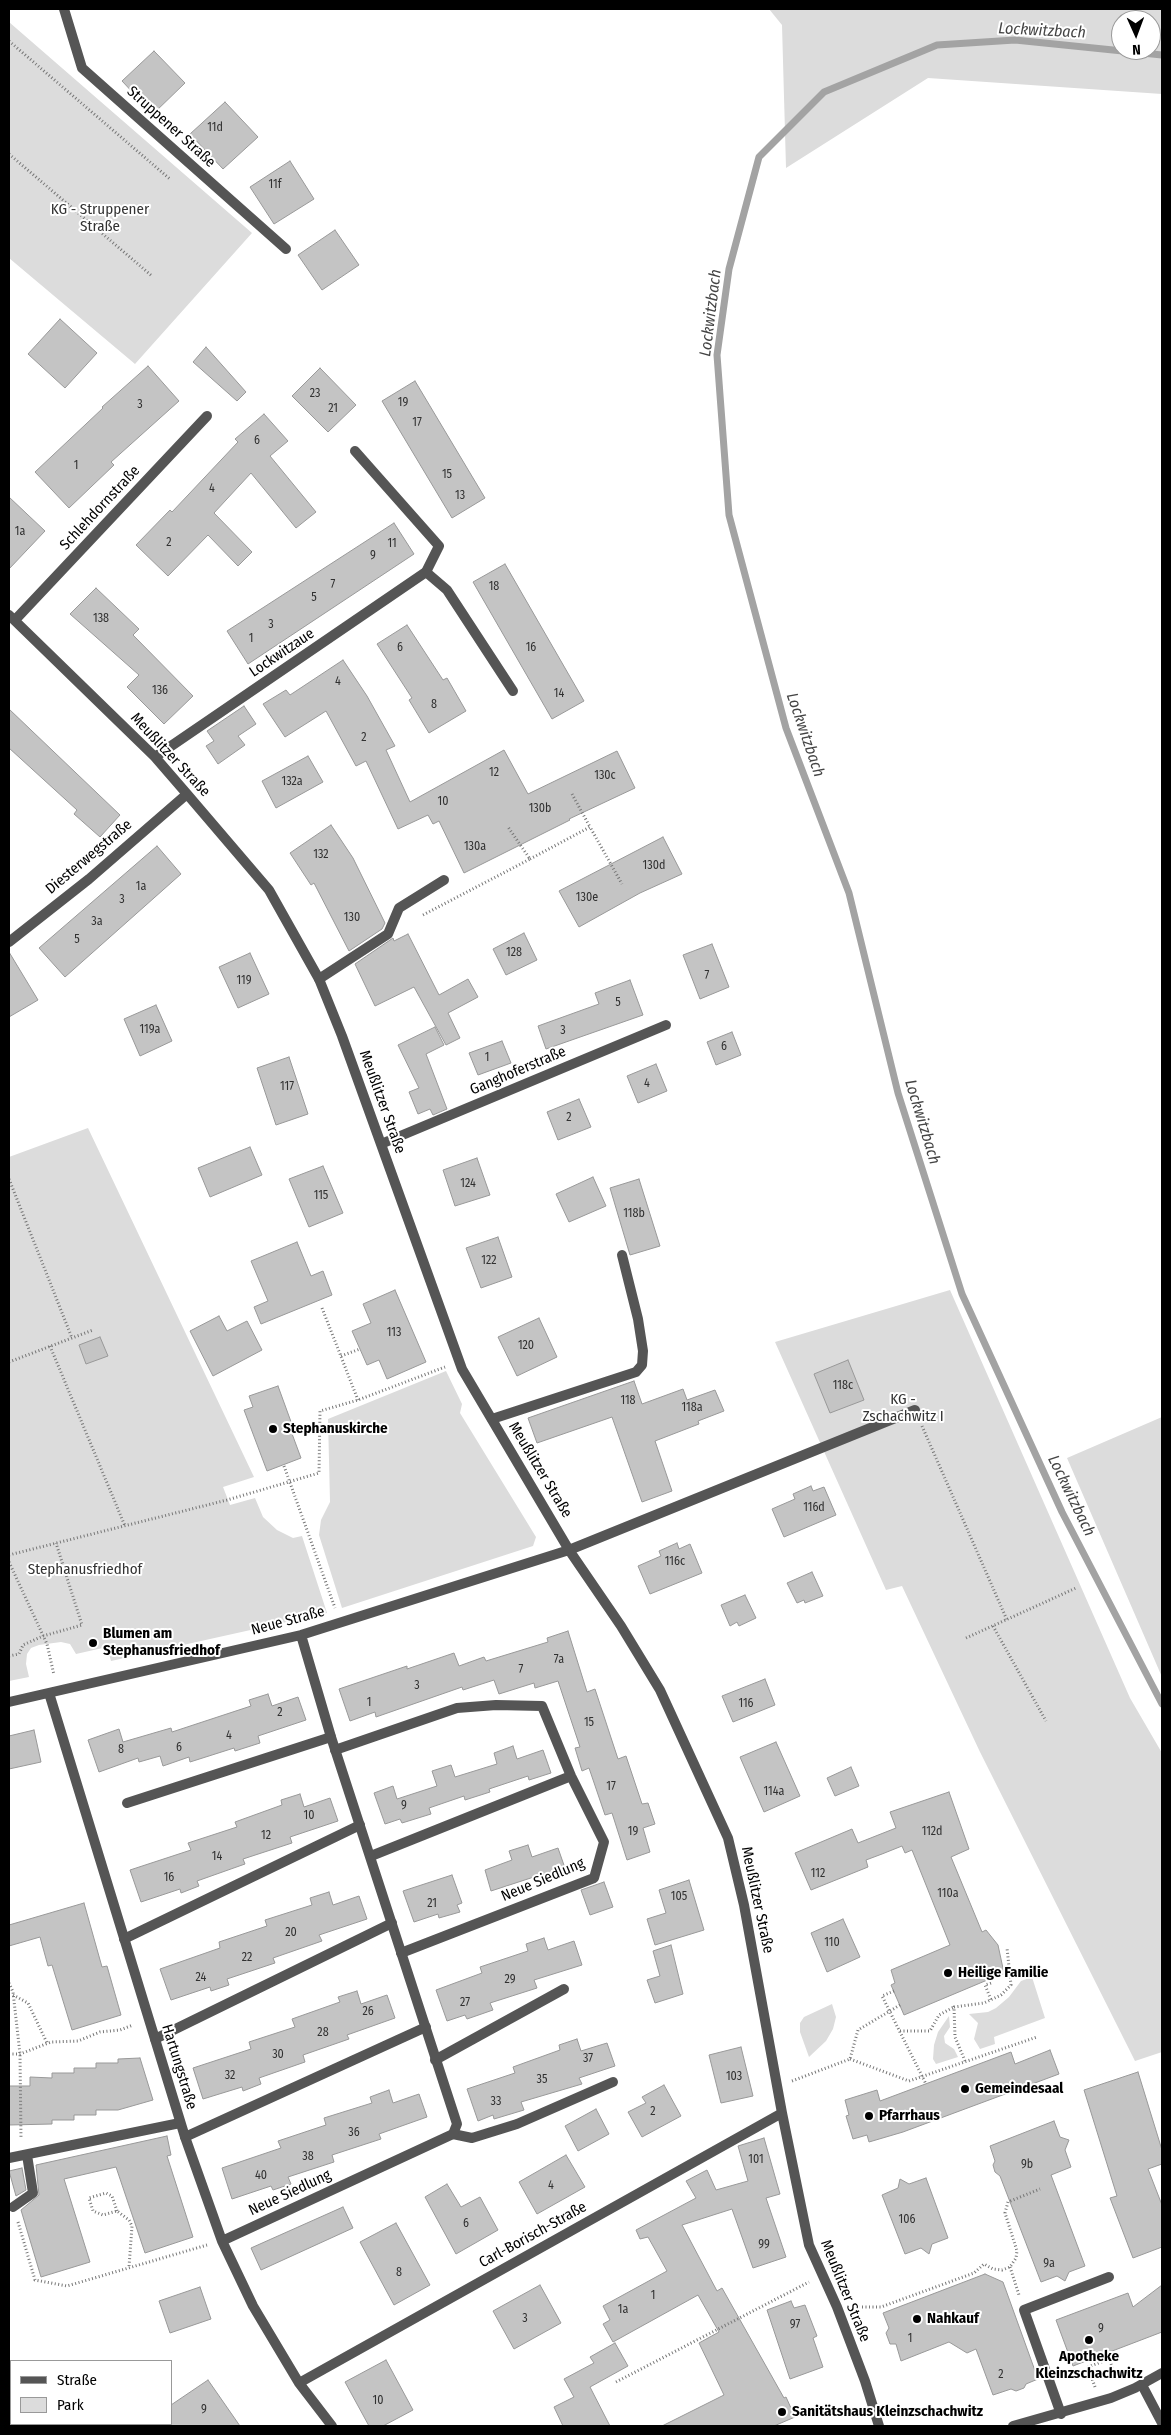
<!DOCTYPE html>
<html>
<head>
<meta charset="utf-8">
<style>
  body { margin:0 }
  #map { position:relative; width:1171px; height:2435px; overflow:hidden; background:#fff; font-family:"Fira Sans Condensed",sans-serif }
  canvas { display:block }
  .frame { position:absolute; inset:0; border:10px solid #000; pointer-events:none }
  .legend { position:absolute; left:10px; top:2360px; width:162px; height:65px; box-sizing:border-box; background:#fff; border:1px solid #999; margin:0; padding:6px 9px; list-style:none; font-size:15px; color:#000 }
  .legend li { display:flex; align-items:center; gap:10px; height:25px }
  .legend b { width:25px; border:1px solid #999 }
  .north { position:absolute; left:1111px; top:10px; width:50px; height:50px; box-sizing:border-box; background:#fff; border:1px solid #999; border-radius:50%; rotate:178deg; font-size:14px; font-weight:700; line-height:20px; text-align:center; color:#000 }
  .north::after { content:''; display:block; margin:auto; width:18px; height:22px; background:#000; clip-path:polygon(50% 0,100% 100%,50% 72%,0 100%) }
</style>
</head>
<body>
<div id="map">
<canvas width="1171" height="2435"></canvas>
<div class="frame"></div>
<ul class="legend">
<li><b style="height:6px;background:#555"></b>Straße</li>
<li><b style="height:14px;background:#dcdcdc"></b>Park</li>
</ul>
<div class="north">N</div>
</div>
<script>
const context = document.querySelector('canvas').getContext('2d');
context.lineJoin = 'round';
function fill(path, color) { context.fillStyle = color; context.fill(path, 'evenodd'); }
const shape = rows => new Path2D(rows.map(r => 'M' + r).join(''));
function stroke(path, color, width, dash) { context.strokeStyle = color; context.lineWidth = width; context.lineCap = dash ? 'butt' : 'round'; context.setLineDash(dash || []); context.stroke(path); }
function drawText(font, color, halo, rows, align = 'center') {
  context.font = font + ' "Fira Sans Condensed",sans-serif'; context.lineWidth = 4; context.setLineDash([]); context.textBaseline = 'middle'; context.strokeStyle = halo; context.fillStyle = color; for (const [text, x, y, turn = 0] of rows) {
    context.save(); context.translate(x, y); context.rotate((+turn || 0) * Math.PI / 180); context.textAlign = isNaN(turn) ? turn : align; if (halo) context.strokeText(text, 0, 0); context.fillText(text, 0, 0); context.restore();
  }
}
fill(shape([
  [769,9,1162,9,1162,94,928,78,786,168,782,25],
  [1121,20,1151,20,1151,50,1121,50],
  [9,22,252,233,135,364,9,258],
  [88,1128,254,1477,223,1487,230,1505,255,1498,263,1517,277,1530,293,1538,302,1536,327,1613,111,1661,107,1647,76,1654,70,1644,61,1642,39,1645,31,1648,27,1654,26,1664,29,1677,9,1681,9,1157],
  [950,1290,1130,1698,1162,1753,1162,2052,1135,2061,980,1752,902,1586,886,1590,775,1342],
  [446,1371,462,1404,460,1413,536,1537,533,1546,342,1608,319,1535,321,1520,330,1502,328,1419],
  [1162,1417,1162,1677,1067,1458],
  [1032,1977,1045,2018,994,2037,995,2044,980,2049,974,2039,978,2023,969,2014,988,2012,996,2008,1009,1997,1021,1981],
  [832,2004,836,2017,833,2029,826,2041,809,2057,800,2032,800,2023,804,2017],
  [949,2016,950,2027,944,2036,945,2043,954,2049,958,2057,936,2064,933,2059,934,2045,938,2032]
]), '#dcdcdc');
stroke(shape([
  [1162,55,1015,40,937,45,824,92,759,157,729,269,717,355,729,515,786,728,849,893,898,1093,962,1294,1062,1512,1162,1704]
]), '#a3a3a3', 7);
const building = shape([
  [154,51,185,83,153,114,122,81,154,51],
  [225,102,258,137,223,169,190,134,225,102],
  [290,161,314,199,274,224,250,187,290,161],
  [335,230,359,265,322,290,298,255,335,230],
  [60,319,97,353,65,388,28,354,60,319],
  [206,347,246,392,237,401,193,362,206,347],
  [148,366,179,401,111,462,114,465,69,508,35,472,103,408,102,407,148,366],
  [320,368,356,405,328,432,292,396,320,368],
  [415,381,485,498,452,518,382,401,415,381],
  [264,414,288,441,270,456,316,512,296,528,251,473,214,513,252,552,238,566,208,535,168,576,136,545,170,510,172,512,238,442,235,439,264,414],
  [9,497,45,531,9,569,9,497],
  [394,523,414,554,248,664,227,631,394,523],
  [505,564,584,701,552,719,473,582,505,564],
  [96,588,139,629,133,635,193,696,164,724,127,687,139,675,70,614,96,588],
  [407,625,443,680,447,678,466,711,429,733,409,700,412,698,377,644,407,625],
  [343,660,367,696,395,746,386,750,410,802,504,750,528,794,617,751,635,788,569,819,570,820,464,873,439,821,433,824,428,815,398,829,366,761,356,766,326,711,285,737,263,704,286,690,290,695,343,660],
  [244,706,256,724,238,736,245,745,218,764,206,746,214,741,207,731,244,706],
  [9,709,120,815,100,837,74,814,77,810,9,748,9,709],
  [308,756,323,782,276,808,262,781,308,756],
  [331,825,353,858,385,923,382,929,349,951,314,883,311,885,290,853,331,825],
  [663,837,682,874,640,893,579,927,559,891,663,837],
  [157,846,181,874,65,977,39,948,157,846],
  [524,933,537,960,506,975,493,949,524,933],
  [408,934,439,995,468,979,478,997,448,1013,460,1038,446,1045,414,987,375,1006,355,964,393,938,394,941,408,934],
  [712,944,729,987,700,999,683,955,712,944],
  [9,952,38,1000,9,1017,9,952],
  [250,953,269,994,238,1008,219,967,250,953],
  [630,980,643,1015,546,1049,538,1026,599,1004,595,993,630,980],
  [156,1005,172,1041,140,1056,124,1019,156,1005],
  [435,1027,444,1045,426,1054,447,1109,433,1115,430,1109,418,1114,409,1092,419,1088,398,1045,435,1027],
  [732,1032,741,1055,716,1065,707,1042,732,1032],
  [502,1041,511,1063,478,1075,469,1053,502,1041],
  [289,1057,308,1114,276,1125,257,1068,289,1057],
  [656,1064,667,1091,638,1103,627,1076,656,1064],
  [579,1099,591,1127,558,1140,547,1112,579,1099],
  [250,1147,262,1175,210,1197,198,1168,250,1147],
  [477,1158,490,1195,455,1206,443,1170,477,1158],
  [323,1166,343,1213,309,1227,289,1179,323,1166],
  [593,1177,606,1206,569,1222,556,1194,593,1177],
  [639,1179,660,1246,630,1255,610,1188,639,1179],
  [498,1237,512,1277,481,1288,466,1248,498,1237],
  [297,1242,311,1276,323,1271,332,1295,261,1324,254,1307,268,1301,251,1261,297,1242],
  [395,1290,426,1362,387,1379,379,1360,367,1365,352,1331,371,1323,363,1304,395,1290],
  [219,1316,227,1331,247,1321,262,1350,213,1376,190,1331,219,1316],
  [539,1318,557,1357,517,1376,498,1337,539,1318],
  [100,1337,108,1356,86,1364,79,1345,100,1337],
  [848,1360,864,1400,830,1413,814,1374,848,1360],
  [634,1381,642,1404,683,1389,687,1400,715,1390,724,1411,698,1421,699,1424,655,1441,672,1491,642,1502,612,1417,537,1443,528,1418,634,1381],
  [278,1386,294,1430,291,1431,301,1458,267,1471,244,1410,253,1407,249,1396,278,1386],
  [811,1486,813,1491,824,1487,836,1515,784,1537,772,1509,795,1499,793,1494,811,1486],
  [677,1543,679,1549,690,1544,702,1573,650,1594,638,1566,661,1556,659,1551,677,1543],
  [812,1572,823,1596,805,1603,804,1600,797,1603,787,1583,812,1572],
  [745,1595,756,1618,739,1626,737,1622,730,1626,721,1605,745,1595],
  [568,1631,587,1692,595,1689,618,1759,626,1756,642,1804,648,1803,655,1824,643,1828,650,1852,627,1860,612,1813,605,1815,589,1768,582,1771,575,1748,580,1747,558,1681,535,1688,534,1683,499,1694,494,1680,463,1690,462,1687,376,1717,375,1712,350,1721,339,1689,407,1666,407,1669,454,1653,459,1666,484,1657,486,1661,548,1642,547,1638,568,1631],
  [765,1679,775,1705,733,1722,722,1696,765,1679],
  [268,1694,272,1706,298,1697,306,1720,258,1736,260,1743,235,1751,234,1748,190,1762,189,1757,163,1766,160,1756,139,1762,138,1758,99,1772,88,1740,119,1729,123,1742,171,1728,172,1732,251,1706,249,1700,268,1694],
  [34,1730,41,1762,9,1769,9,1736,34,1730],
  [776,1742,800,1796,764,1812,740,1757,776,1742],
  [513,1746,517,1759,543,1750,551,1773,529,1780,528,1776,489,1789,490,1792,465,1800,464,1796,429,1808,431,1814,402,1823,400,1819,385,1824,374,1793,393,1786,397,1799,437,1786,432,1771,451,1765,455,1777,497,1764,494,1753,513,1746],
  [851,1767,859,1786,835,1796,827,1778,851,1767],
  [949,1792,969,1849,951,1857,982,1932,986,1930,998,1945,1004,1973,904,2015,891,1985,895,1983,891,1970,950,1945,912,1850,905,1853,902,1846,882,1854,866,1860,868,1867,811,1890,795,1853,852,1829,858,1843,896,1828,890,1812,949,1792],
  [300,1794,304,1807,330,1798,338,1821,290,1837,292,1843,243,1859,245,1864,197,1881,199,1886,181,1893,180,1889,141,1902,130,1870,191,1850,188,1843,237,1827,235,1822,282,1805,281,1800,300,1794],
  [528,1845,532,1857,558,1848,566,1871,545,1878,543,1874,491,1891,485,1870,512,1860,509,1851,528,1845],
  [452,1875,462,1903,457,1905,460,1912,439,1918,438,1914,414,1922,403,1891,452,1875],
  [689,1880,704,1930,655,1945,647,1919,666,1913,659,1890,689,1880],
  [604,1882,613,1907,590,1915,581,1890,604,1882],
  [329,1892,333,1905,359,1896,367,1919,319,1935,322,1941,273,1958,275,1963,227,1979,229,1985,211,1991,210,1987,171,2000,160,1969,220,1948,219,1942,267,1926,265,1920,312,1905,310,1898,329,1892],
  [84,1903,102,1967,107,1966,121,2015,72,2030,52,1965,48,1966,40,1937,9,1946,9,1925,84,1903],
  [843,1919,860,1957,827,1972,811,1933,843,1919],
  [544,1938,548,1950,574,1941,582,1965,534,1980,537,1988,490,2003,493,2010,467,2019,465,2015,447,2021,436,1990,482,1973,480,1967,528,1951,526,1944,544,1938],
  [671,1945,683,1994,655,2003,647,1980,660,1976,653,1951,671,1945],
  [357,1991,361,2004,387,1995,395,2018,347,2035,349,2039,303,2055,305,2062,259,2078,261,2084,243,2091,242,2087,203,2099,193,2068,251,2049,249,2042,295,2027,292,2019,340,2002,338,1997,357,1991],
  [577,2039,581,2051,607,2043,615,2066,579,2078,582,2084,521,2102,524,2110,494,2119,493,2115,478,2121,467,2089,515,2073,513,2067,560,2050,559,2045,577,2039],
  [741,2047,753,2096,721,2103,709,2055,741,2047],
  [1050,2050,1059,2074,903,2132,869,2142,867,2135,853,2139,846,2116,849,2115,845,2100,877,2090,880,2101,1011,2052,1015,2064,1050,2050],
  [140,2058,153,2100,118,2110,96,2110,96,2115,74,2115,74,2120,52,2120,52,2124,9,2125,9,2086,30,2086,30,2077,52,2078,52,2073,74,2073,74,2068,96,2068,96,2063,118,2063,118,2059,140,2058],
  [1138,2072,1162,2150,1162,2164,1148,2169,1162,2205,1162,2247,1133,2258,1110,2198,1117,2196,1084,2090,1138,2072],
  [664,2085,681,2116,642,2137,628,2112,646,2103,642,2097,664,2085],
  [389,2090,393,2103,419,2094,427,2117,379,2134,381,2139,332,2155,334,2162,288,2177,291,2184,273,2190,271,2186,232,2199,222,2168,281,2148,278,2141,326,2125,324,2118,372,2103,370,2097,389,2090],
  [596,2109,609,2134,578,2151,565,2126,596,2109],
  [1054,2121,1060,2137,1069,2140,1065,2150,1071,2167,1051,2175,1085,2266,1069,2272,1065,2281,1057,2276,1041,2282,1000,2176,995,2172,993,2165,995,2161,990,2146,1054,2121],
  [167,2136,171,2155,167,2156,193,2237,145,2253,116,2167,64,2179,90,2262,41,2277,21,2210,39,2195,36,2165,167,2136],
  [764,2138,780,2194,766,2198,786,2257,753,2268,732,2209,682,2225,717,2291,722,2288,784,2398,786,2397,795,2417,774,2426,662,2426,724,2395,699,2343,719,2332,698,2295,613,2342,603,2324,610,2320,603,2306,667,2271,648,2237,640,2239,636,2230,696,2198,686,2181,707,2170,716,2190,748,2181,738,2146,764,2138],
  [566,2155,585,2187,537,2214,519,2182,566,2155],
  [22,2168,26,2190,16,2196,9,2171,22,2168],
  [926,2178,948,2238,932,2244,929,2254,921,2248,905,2254,882,2195,898,2188,900,2179,909,2184,926,2178],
  [447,2184,461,2207,480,2197,498,2230,456,2254,425,2197,447,2184],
  [343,2207,353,2228,261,2270,251,2248,343,2207],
  [396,2223,430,2285,394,2305,360,2242,396,2223],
  [985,2274,1003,2282,1038,2379,1026,2384,1024,2388,1016,2391,1011,2389,993,2395,976,2349,967,2353,949,2342,901,2361,896,2344,890,2344,886,2333,889,2328,883,2313,985,2274],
  [540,2285,561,2323,514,2349,493,2311,540,2285],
  [1162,2285,1162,2332,1073,2366,1056,2320,1128,2293,1133,2307,1162,2285],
  [200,2287,211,2319,170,2333,159,2301,200,2287],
  [791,2301,794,2308,805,2305,817,2336,813,2338,823,2367,790,2379,767,2310,791,2301],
  [615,2343,628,2366,590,2387,610,2426,563,2426,554,2407,574,2397,564,2379,594,2363,590,2357,615,2343],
  [386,2360,413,2410,383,2426,369,2426,345,2382,386,2360],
  [208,2380,240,2426,171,2426,171,2405,208,2380]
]);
fill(building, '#c4c4c4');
stroke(building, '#999', 1);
stroke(shape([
  [9,41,171,180],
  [9,154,152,276],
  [572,794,590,827],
  [530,859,590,827,622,884],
  [423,915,530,859,508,827],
  [9,1179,72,1338],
  [322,1308,358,1400],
  [50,1346,125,1526],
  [341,1356,360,1349],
  [9,1362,93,1330],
  [922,1426,1007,1620],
  [284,1466,335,1608],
  [9,1555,227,1500,319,1473,320,1411,358,1400,445,1367],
  [9,1562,47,1644,54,1675],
  [993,1626,1046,1721],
  [966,1638,1076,1588],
  [9,1656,19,1654,23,1645,43,1636,82,1625,56,1543],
  [1004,1975,1005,1969,1009,1968],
  [9,1983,13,1992,20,2054,21,2139],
  [991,1983,985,1985,991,2000],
  [894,1991,882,1996,926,2084],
  [13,1995,28,2003,47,2043],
  [900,2031,930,2031,939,2015,954,2007],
  [9,2054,20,2054,51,2042,78,2041,100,2032,120,2030,133,2025],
  [850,2059,909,2081,1037,2037],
  [965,2061,955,2037,954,2007,984,2003,1001,1995,1011,1985,1007,1948],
  [792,2081,850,2059,858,2030,900,2005],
  [117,2211,112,2196,106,2193,89,2198,93,2211,103,2215,117,2211,129,2220,132,2226,129,2267],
  [18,2222,35,2280,67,2286,207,2245],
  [1010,2267,1019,2295],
  [855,2307,881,2307,974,2273,984,2264,993,2269,1002,2270,1010,2267,1016,2258,1017,2251,1005,2213,1008,2202,1040,2189],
  [616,2382,809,2282],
  [1095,2387,1088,2367,1109,2359,1117,2379]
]), '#777', 3, [1, 2.5]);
stroke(shape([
  [426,572,447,590,513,691],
  [319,979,388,934,399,908,444,880],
  [492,1419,636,1372,642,1365,643,1351,638,1319,622,1255],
  [569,1550,915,1410],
  [335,1750,457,1708,496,1705,542,1706,571,1776,604,1842,594,1878,401,1953],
  [127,1803,331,1737],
  [371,1856,571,1776],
  [124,1939,360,1825],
  [155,2039,392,1923],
  [435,2060,564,1989],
  [453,2134,472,2138,517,2124,613,2082],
  [185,2137,426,2027],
  [9,2158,180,2123],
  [13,2207,33,2193,27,2155],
  [1142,2385,1162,2423],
  [1061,2414,1024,2310,1109,2277]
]), '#555', 10);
stroke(shape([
  [64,9,82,68,286,249],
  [9,615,155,757,187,794,269,890,319,979,342,1036,462,1369,569,1550,621,1626,660,1690,728,1838,744,1905,782,2113,809,2245,837,2307,865,2381,879,2426],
  [15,620,207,416],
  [155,757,426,572,439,546,355,451],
  [9,942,89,879,187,794],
  [381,1144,666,1025],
  [49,1693,185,2137,222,2241,253,2306,299,2383,332,2426],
  [9,1702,301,1635,569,1550],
  [222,2241,453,2134,457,2124,331,1737,301,1635],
  [299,2383,782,2113],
  [1013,2426,1111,2398,1135,2388,1162,2373]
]), '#555', 10);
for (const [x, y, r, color] of [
  [273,1429,5,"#000"],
  [93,1643,5,"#000"],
  [948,1973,5,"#000"],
  [965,2089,5,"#000"],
  [869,2116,5,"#000"],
  [917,2319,5,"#000"],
  [1089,2340,5,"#000"],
  [782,2412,5,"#000"]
]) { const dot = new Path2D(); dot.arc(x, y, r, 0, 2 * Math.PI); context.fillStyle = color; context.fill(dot); stroke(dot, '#fff', 2); }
drawText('12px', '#313131', null, [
  ["11d",215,128],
  ["11f",275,185],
  ["23",315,394],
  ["19",403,403],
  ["3",140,405],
  ["21",333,409],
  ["17",417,423],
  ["6",257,441],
  ["1",76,466],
  ["15",447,475],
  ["4",212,489],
  ["13",460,496],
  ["1a",20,532],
  ["2",169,543],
  ["11",392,544],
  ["9",373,556],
  ["7",333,585],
  ["18",494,587],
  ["5",314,598],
  ["138",101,619],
  ["3",271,625],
  ["1",251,639],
  ["6",400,648],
  ["16",531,648],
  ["4",338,682],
  ["136",160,691],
  ["14",559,694],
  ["8",434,705],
  ["2",364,738],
  ["12",494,773],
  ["130c",605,776],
  ["132a",292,782],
  ["10",443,802],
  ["130b",540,809],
  ["130a",475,847],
  ["132",321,855],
  ["130d",654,866],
  ["1a",141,887],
  ["130e",587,898],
  ["3",122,900],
  ["130",352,918],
  ["3a",97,922],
  ["5",77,940],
  ["128",514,953],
  ["7",707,976],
  ["119",244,981],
  ["5",618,1003],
  ["119a",150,1030],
  ["3",563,1031],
  ["6",724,1047],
  ["1",487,1058],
  ["4",647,1084],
  ["117",287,1087],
  ["2",569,1118],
  ["124",468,1184],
  ["115",321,1196],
  ["118b",634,1214],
  ["122",489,1261],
  ["113",394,1333],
  ["120",526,1346],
  ["118c",843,1386],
  ["118",628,1401],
  ["118a",692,1408],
  ["116d",814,1508],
  ["116c",675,1562],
  ["7a",559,1660],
  ["7",521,1670],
  ["3",417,1686],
  ["1",369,1703],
  ["116",746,1704],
  ["2",280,1713],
  ["15",589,1723],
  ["4",229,1736],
  ["6",179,1748],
  ["8",121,1750],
  ["17",611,1787],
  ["114a",774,1792],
  ["9",404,1806],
  ["10",309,1816],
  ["19",633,1832],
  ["112d",932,1832],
  ["12",266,1836],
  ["14",217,1857],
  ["112",818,1874],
  ["16",169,1878],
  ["110a",948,1894],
  ["105",679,1897],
  ["21",432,1904],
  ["20",291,1933],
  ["110",832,1943],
  ["22",247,1958],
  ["24",201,1978],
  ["29",510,1980],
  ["27",465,2003],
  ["26",368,2012],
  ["28",323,2033],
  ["30",278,2055],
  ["37",588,2059],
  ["32",230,2076],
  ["103",734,2077],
  ["35",542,2080],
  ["33",496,2102],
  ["2",653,2112],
  ["36",354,2133],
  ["38",308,2157],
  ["101",756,2160],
  ["9b",1027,2165],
  ["40",261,2176],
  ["4",551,2186],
  ["106",907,2220],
  ["6",466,2224],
  ["99",764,2245],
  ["9a",1049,2264],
  ["8",399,2273],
  ["1",653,2296],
  ["1a",623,2310],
  ["3",525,2319],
  ["97",795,2325],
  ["9",1101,2329],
  ["1",910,2339],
  ["2",1001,2375],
  ["10",378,2401],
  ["9",204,2410]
]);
drawText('15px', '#000', '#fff', [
  ["Struppener Straße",171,127,42],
  ["Schlehdornstraße",100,508,-47],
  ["Lockwitzaue",282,653,-34],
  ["Meußlitzer Straße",170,755,47],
  ["Diesterwegstraße",89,857,-40],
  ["Ganghoferstraße",518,1071,-23],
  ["Meußlitzer Straße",382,1102,70],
  ["Meußlitzer Straße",540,1470,59],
  ["Neue Straße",288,1621,-15],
  ["Neue Siedlung",543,1880,-23],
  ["Meußlitzer Straße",757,1900,78],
  ["Hartungstraße",179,2067,73],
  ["Neue Siedlung",290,2193,-25],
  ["Carl-Borisch-Straße",533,2235,-29],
  ["Meußlitzer Straße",845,2291,68]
]);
drawText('15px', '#333', '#fff', [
  ["KG - Struppener",100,210],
  ["Straße",100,227],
  ["KG -",903,1400],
  ["Zschachwitz I",903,1417],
  ["Stephanusfriedhof",85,1570]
]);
drawText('bold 15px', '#000', '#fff', [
  ["Stephanuskirche",283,1429],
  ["Blumen am",103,1634],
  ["Stephanusfriedhof",103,1651],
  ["Heilige Familie",958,1973],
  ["Gemeindesaal",975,2089],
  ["Pfarrhaus",879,2116],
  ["Nahkauf",927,2319],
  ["Apotheke",1089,2357,"center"],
  ["Kleinzschachwitz",1089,2374,"center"],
  ["Sanitätshaus Kleinzschachwitz",792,2412]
], 'left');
drawText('italic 16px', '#444', '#fff', [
  ["Lockwitzbach",1042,31,3],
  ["Lockwitzbach",711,313,-83],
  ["Lockwitzbach",805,735,71],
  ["Lockwitzbach",922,1122,73],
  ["Lockwitzbach",1071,1496,64]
]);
</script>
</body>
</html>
